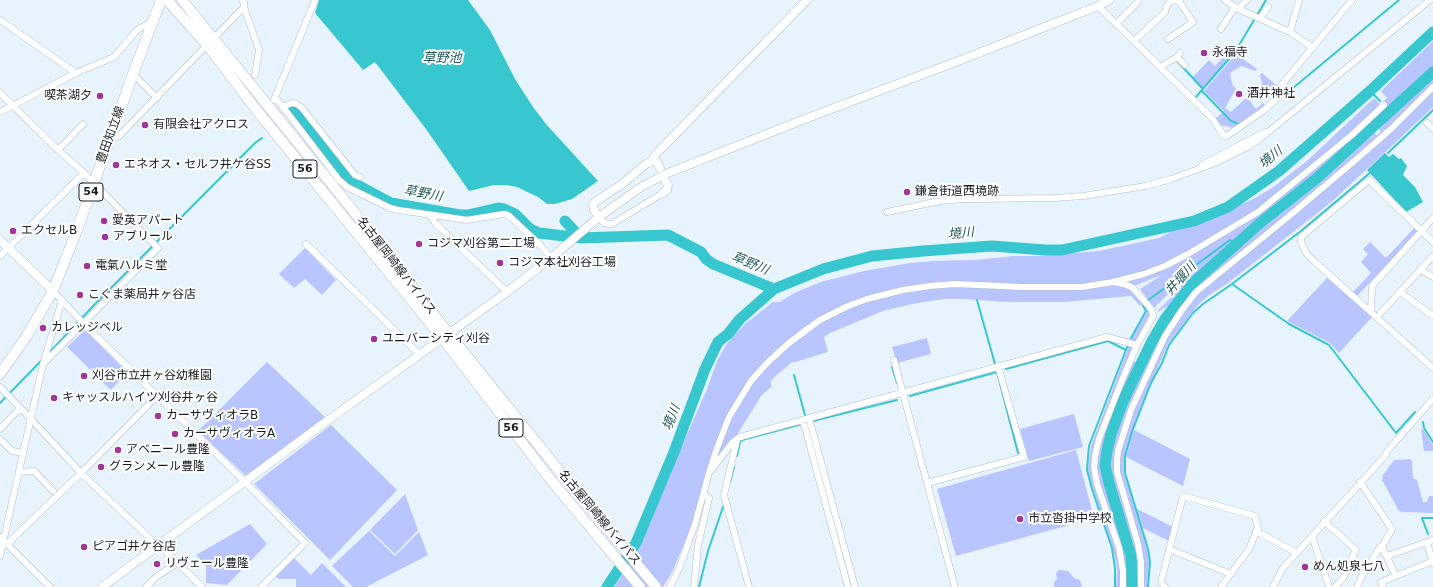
<!DOCTYPE html>
<html>
<head>
<meta charset="utf-8">
<style>
  body { margin:0 }
  canvas { display:block; background:#e7f4fd }
</style>
</head>
<body>
<canvas width="1433" height="587"></canvas>
<script>
const context = document.querySelector('canvas').getContext('2d');
context.lineJoin = 'round';
function fill(path, color) { context.fillStyle = color; context.fill(path, 'evenodd'); }
const shape = rows => new Path2D(rows.map(r => 'M' + r).join(''));
function stroke(path, color, width, dash) { context.strokeStyle = color; context.lineWidth = width; context.lineCap = dash ? 'butt' : 'round'; context.setLineDash(dash || []); context.stroke(path); }
function drawText(font, color, halo, rows, align = 'center') {
  context.font = font + ' "DejaVu Sans","Noto Sans JP",sans-serif'; context.lineWidth = 4; context.setLineDash([]); context.textBaseline = 'middle'; context.strokeStyle = halo; context.fillStyle = color; for (const [text, x, y, turn = 0] of rows) {
    context.save(); context.translate(x, y); context.rotate((+turn || 0) * Math.PI / 180); context.textAlign = isNaN(turn) ? turn : align; if (halo) context.strokeText(text, 0, 0); context.fillText(text, 0, 0); context.restore();
  }
}
fill(shape([
  [1433,41,1433,68,1380,119,1378,119,1372,121,1370,120,1386,106,1383,102,1387,98,1381,91],
  [1228,52,1234,53,1203,88,1193,77,1209,60,1215,66],
  [1236,54,1257,69,1256,71,1241,66,1230,73,1232,84,1236,89,1225,108,1231,112,1247,97,1256,109,1263,103,1265,105,1233,128,1220,125,1215,119,1224,111,1204,91],
  [1262,73,1278,87,1276,89,1279,92,1272,99,1263,88,1260,74],
  [1433,74,1433,85,1423,96,1356,158,1195,292,1163,336,1116,455,1137,545,1140,587,1134,587,1134,560,1131,545,1113,484,1110,469,1111,451,1126,404,1136,382,1167,319,1187,294,1245,239,1368,137,1370,138,1374,133,1377,135,1381,132,1379,129,1383,124,1382,122],
  [1433,89,1433,107,1393,145,1329,204,1228,283,1208,296,1198,305,1168,344,1138,414,1124,458,1124,472,1147,549,1149,562,1147,587,1143,587,1143,577,1119,473,1119,453,1129,421,1160,348,1195,295],
  [1374,98,1381,105,1347,138,1261,209,1202,244,1164,264,1122,279,1079,285,986,284,892,290,813,322,801,329,770,357,741,393,685,542,673,570,663,587,614,587,634,557,647,530,678,455,707,389,717,361,726,345,734,335,746,323,773,302,780,302,794,293,821,282,864,271,910,263,934,261,975,260,1013,256,1041,256,1099,251,1159,238,1175,229,1183,229,1229,210,1255,198,1272,188,1307,161],
  [1366,124,1368,125,1364,132,1365,134,1281,205,1259,220,1201,270,1185,286,1168,306,1158,312,1158,310,1181,288,1181,285,1178,284,1154,308,1140,289,1162,275,1134,286,1120,282,1203,248,1264,211,1349,141],
  [1415,227,1419,231,1357,296,1353,292,1371,273,1361,262,1368,254,1363,249,1370,242,1386,258],
  [305,248,336,280,322,295,305,279,294,288,279,274],
  [1327,278,1372,317,1339,353,1330,343,1287,321],
  [1112,285,1128,287,1152,312,1135,343,1110,335,1131,339,1147,312,1143,304,1140,306,1131,296,1064,302,1006,302,965,299,943,299,912,304,883,311,830,333,824,337,828,352,795,362,792,362,771,380,771,387,761,396,737,435,713,466,731,417,752,383,768,364,790,344,815,326,832,316,862,303,903,292,955,286],
  [85,330,127,372,111,390,67,347],
  [927,338,931,354,897,363,892,347],
  [1129,345,1133,346,1134,348,1112,402,1093,467,1120,559,1121,587,1116,587,1117,568,1113,548,1093,489,1088,470,1091,446],
  [1132,361,1139,362,1120,402,1105,442,1102,464,1106,487,1129,554,1130,587,1124,587,1125,572,1099,483,1096,468,1099,443],
  [267,362,325,417,246,476,198,431],
  [1074,414,1083,447,1029,461,1020,429],
  [331,425,397,490,330,560,254,484],
  [1421,429,1424,430,1433,445,1433,451,1424,451],
  [1134,430,1190,459,1183,486,1126,457],
  [1076,450,1092,510,1064,518,1066,526,956,556,937,489],
  [1410,459,1412,461,1413,478,1417,480,1423,502,1427,502,1429,496,1433,496,1433,513,1402,512,1399,511,1382,480,1383,475,1394,460],
  [405,494,418,530,395,554,370,530],
  [1137,509,1173,527,1169,541,1143,528],
  [250,524,267,544,227,585,206,583,206,566,196,555],
  [369,531,395,556,419,532,428,555,366,587,353,587,332,566],
  [294,558,311,575,322,563,346,587,296,587,296,579,279,579,275,576],
  [1059,570,1068,571,1074,578,1080,580,1082,587,1054,587,1054,582,1057,579,1056,573]
]), '#b8c5fe');
fill(shape([
  [319,0,468,0,490,30,515,79,533,107,546,124,598,181,572,199,555,204,547,204,538,197,517,187,506,185,494,185,469,191,426,129,375,62,363,70,315,13],
  [1385,153,1389,157,1393,154,1399,159,1401,158,1407,166,1403,175,1415,187,1423,202,1406,212,1367,170]
]), '#38c7ce');
stroke(shape([
  [1178,62,1203,89],
  [1202,91,1231,121,1239,124],
  [1284,91,1287,93,1399,0],
  [1370,91,1380,101],
  [1195,98,1235,52,1266,0],
  [1388,153,1433,110],
  [1232,284,1289,324,1329,345,1396,433,1415,412],
  [977,300,995,364],
  [1147,301,1230,240,1236,244],
  [1131,338,1146,311,1143,306,1144,305],
  [48,354,96,303,255,143,262,138],
  [892,367,897,383],
  [1006,369,1108,341,1126,350],
  [794,375,805,415],
  [910,396,997,372,1018,453],
  [0,403,42,360],
  [813,421,897,400],
  [1423,422,1424,428,1433,442],
  [737,456,740,442,742,440,802,424],
  [730,482,734,467],
  [1428,534,1422,518,1433,518],
  [699,587,708,551,723,507],
  [1115,587,1115,568,1112,548,1092,489,1087,470,1089,446,1127,347],
  [1148,587,1150,562,1148,549,1125,473,1125,456,1133,429,1151,383,1162,363,1169,345,1193,313,1203,304,1232,284,1301,231,1371,172]
]), '#38c7ce', 2);
stroke(shape([
  [291,111,296,111,301,117,303,123,350,181,391,203,460,215,468,215,498,208,504,209,515,214,530,229,539,233,581,238,668,235,701,252,706,259,713,264,774,289],
  [565,221,581,238],
  [607,587,636,543,674,452,705,369,718,342,728,334,740,319,774,289,823,269,872,256,923,251,992,246,1045,250,1062,250,1194,221,1228,207,1279,171,1370,91,1433,32],
  [1132,587,1131,556,1109,483,1105,465,1107,451,1111,434,1123,401,1152,341,1165,319,1194,282,1260,223,1317,178,1433,72]
]), '#38c7ce', 11);
const minor = shape([
  [1225,0,1238,9,1290,32,1313,48],
  [1098,6,1212,118,1224,136,1228,135,1263,111,1283,93,1279,88,1352,0],
  [244,7,259,50,255,75],
  [1238,9,1247,0],
  [1260,18,1268,7],
  [0,20,76,73],
  [1116,24,1138,2],
  [1221,29,1235,7],
  [1290,32,1299,0],
  [214,38,244,7,244,3,242,0],
  [1168,39,1193,22,1179,1],
  [1134,41,1165,12,1167,5,1171,1,1180,0],
  [1177,57,1185,65],
  [1160,67,1177,57,1180,53],
  [133,74,157,98],
  [0,93,58,150,84,173],
  [276,98,339,180,347,187,390,208,398,210,467,220,504,214,508,215,539,244,551,258],
  [274,100,315,0],
  [282,107,292,103,297,104,302,108,355,175,360,177],
  [0,112,76,73,114,57,137,30,153,21],
  [1427,123,1433,129],
  [111,136,118,137,207,45],
  [58,150,83,124],
  [1202,165,1265,132],
  [887,212,930,203,947,200,972,199,1055,198,1083,196,1146,186,1171,179,1215,163,1251,145,1262,137,1430,0],
  [429,215,436,224,507,292],
  [599,217,604,223,609,224,612,224,663,193],
  [1433,242,1369,180,1301,237,1301,242,1306,253,1314,261,1433,368],
  [306,244,420,355],
  [0,256,84,173,158,248,43,364],
  [1421,270,1433,277],
  [1115,282,1127,285,1133,288,1152,310,1153,316,1137,345,1120,385,1099,439,1095,456,1094,467,1097,484,1119,548,1123,571,1123,587],
  [53,291,83,323,245,482,305,543,261,587],
  [1400,292,1433,316],
  [1371,312,1372,286,1433,218],
  [1377,317,1433,256],
  [894,360,955,587],
  [0,387,31,419,81,473,157,545,162,548,202,587],
  [809,418,855,587],
  [803,420,848,587],
  [0,429,20,408],
  [0,439,12,451,23,453],
  [737,440,724,495,749,587],
  [19,472,34,471,53,491],
  [709,473,716,451,729,417,751,381,768,362,789,343,820,320,848,306,867,299,903,290,930,286,955,284,1023,287,1082,287,1113,282,1144,274,1165,266,1188,254,1258,212,1353,134,1384,105],
  [1360,482,1392,529,1382,547,1396,576],
  [927,483,1024,457,998,366],
  [1324,521,1356,550,1343,578,1335,587],
  [1256,531,1297,553],
  [1312,536,1329,587],
  [0,537,50,587],
  [1427,542,1433,564],
  [7,544,81,473,157,396],
  [1169,549,1231,574],
  [0,556,43,364,62,300],
  [1387,556,1433,540],
  [146,587,156,577,177,563],
  [670,587,680,566,695,524,709,473,732,443,740,437,1107,337,1137,345],
  [694,587,698,545,709,498,704,494],
  [1141,587,1141,562,1138,544,1117,472,1117,461,1118,451,1131,410,1165,336,1182,310,1196,292,1294,212,1359,157,1391,129,1433,87],
  [1165,587,1161,582,1183,496,1255,516,1258,528,1249,549,1221,587],
  [1273,587,1283,568,1384,457,1388,450,1433,399],
  [1357,587,1362,576,1380,547,1382,547],
  [1383,587,1381,582,1433,561]
]);
const tertiary = shape([
  [660,168,654,157,656,154,807,0],
  [663,193,667,190,668,185,666,182],
  [599,217,641,187,668,173,805,119,966,58,1098,6,1109,0],
  [0,240,53,291],
  [102,587,331,418,507,292,551,258,599,217,594,210,593,205,595,202,622,184,646,164,655,160]
]);
const primary = shape([
  [167,0,207,45,258,112,443,339,550,479,640,587],
  [182,0,347,203,449,334,557,468,656,587],
  [0,374,26,337,53,291,77,230,133,74,161,0]
]);
stroke(minor, '#b0bfca', 7);
stroke(tertiary, '#b0bfca', 9);
stroke(primary, '#b0bfca', 11);
stroke(minor, '#fff', 6);
stroke(tertiary, '#fff', 8);
stroke(primary, '#fff', 10);
for (const [x, y, r, color] of [
  [1204,53,4,"#9f3699"],
  [1239,94,4,"#9f3699"],
  [100,96,4,"#9f3699"],
  [145,125,4,"#9f3699"],
  [116,165,4,"#9f3699"],
  [907,192,4,"#9f3699"],
  [104,221,4,"#9f3699"],
  [13,231,4,"#9f3699"],
  [105,237,4,"#9f3699"],
  [419,244,4,"#9f3699"],
  [500,263,4,"#9f3699"],
  [87,266,4,"#9f3699"],
  [80,295,4,"#9f3699"],
  [43,328,4,"#9f3699"],
  [374,339,4,"#9f3699"],
  [84,376,4,"#9f3699"],
  [54,398,4,"#9f3699"],
  [158,416,4,"#9f3699"],
  [175,434,4,"#9f3699"],
  [118,450,4,"#9f3699"],
  [101,467,4,"#9f3699"],
  [1020,519,4,"#9f3699"],
  [84,547,4,"#9f3699"],
  [157,564,4,"#9f3699"],
  [1305,567,4,"#9f3699"]
]) { const dot = new Path2D(); dot.arc(x, y, r, 0, 2 * Math.PI); context.fillStyle = color; context.fill(dot); stroke(dot, '#fff', 1.5); }
for (const [x, y, w] of [
  [305,169,24],
  [91,192,24],
  [511,428,24]
]) { const box = new Path2D(); box.roundRect(x - w / 2, y - 9, w, 18, 3); context.fillStyle = '#fff'; context.fill(box); stroke(box, '#181d21', 1); }
drawText('bold 11px', '#181d21', null, [
  ["56",305,169],
  ["54",91,192],
  ["56",511,428]
]);
drawText('12px', '#181d21', '#fff', [
  ["永福寺",1212,53],
  ["酒井神社",1247,94],
  ["喫茶湖夕",92,96,"right"],
  ["有限会社アクロス",153,125],
  ["エネオス・セルフ井ケ谷SS",124,165],
  ["鎌倉街道西境跡",915,192],
  ["愛英アパート",112,221],
  ["エクセルB",21,231],
  ["アブリール",113,237],
  ["コジマ刈谷第二工場",427,244],
  ["コジマ本社刈谷工場",508,263],
  ["電氣ハルミ堂",95,266],
  ["こぐま薬局井ヶ谷店",88,295],
  ["カレッジベル",51,328],
  ["ユニバーシティ刈谷",382,339],
  ["刈谷市立井ヶ谷幼稚園",92,376],
  ["キャッスルハイツ刈谷井ヶ谷",62,398],
  ["カーサヴィオラB",166,416],
  ["カーサヴィオラA",183,434],
  ["アベニール豊隆",126,450],
  ["グランメール豊隆",109,467],
  ["市立沓掛中学校",1028,519],
  ["ピアゴ井ケ谷店",92,547],
  ["リヴェール豊隆",165,564],
  ["めん処泉七八",1313,567]
], 'left');
drawText('12px', '#181d21', '#fff', [
  ["豊田知立線",111,135,-70],
  ["名古屋岡崎線バイパス",396,266,52],
  ["名古屋岡崎線バイパス",599,518,50]
]);
drawText('italic 13px', '#1f585b', '#fff', [
  ["草野池",442,59],
  ["境川",1271,158,-39],
  ["草野川",423,194,10],
  ["境川",961,234,-5],
  ["草野川",750,264,22],
  ["井堰川",1181,279,-48],
  ["境川",672,418,-68]
]);
</script>
</body>
</html>
